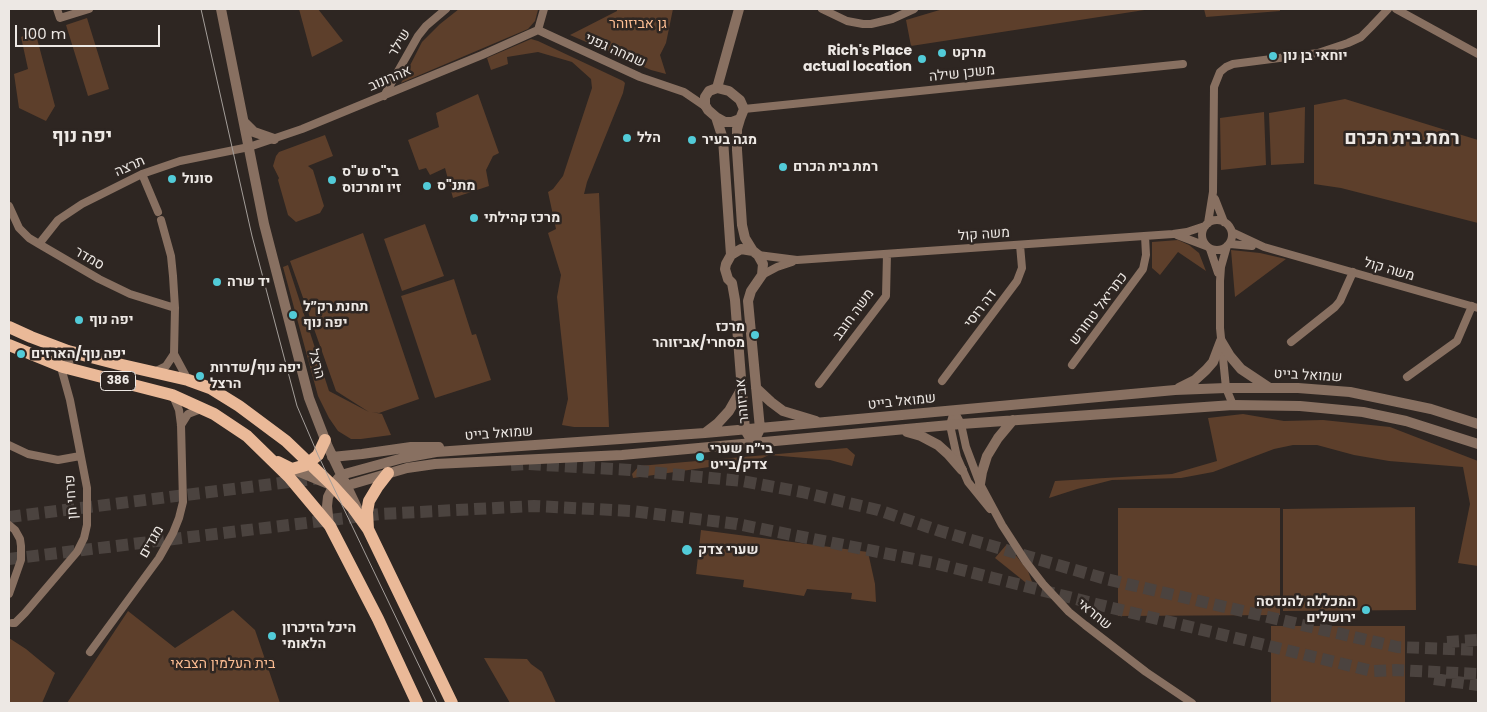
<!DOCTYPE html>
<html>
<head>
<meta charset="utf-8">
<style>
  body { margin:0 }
  #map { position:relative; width:1487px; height:712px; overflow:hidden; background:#2e2622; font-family:Poppins,sans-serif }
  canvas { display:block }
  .frame { position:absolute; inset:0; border:10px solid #ede8e4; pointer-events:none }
  .scale { position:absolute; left:15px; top:25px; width:145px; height:22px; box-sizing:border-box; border:2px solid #ede8e4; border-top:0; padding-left:6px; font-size:15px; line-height:18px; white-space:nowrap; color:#ede8e4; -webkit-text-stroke:4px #2e2622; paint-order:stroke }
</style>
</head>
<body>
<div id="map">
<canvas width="1487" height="712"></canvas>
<div class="frame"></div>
<div class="scale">100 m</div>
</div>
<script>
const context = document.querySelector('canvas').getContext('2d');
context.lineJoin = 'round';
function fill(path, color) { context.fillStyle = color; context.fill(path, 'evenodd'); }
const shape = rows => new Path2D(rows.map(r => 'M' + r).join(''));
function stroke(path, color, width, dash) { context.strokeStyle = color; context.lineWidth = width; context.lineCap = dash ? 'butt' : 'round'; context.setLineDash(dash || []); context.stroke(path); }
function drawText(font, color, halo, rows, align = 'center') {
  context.font = font + ' Poppins,Heebo,sans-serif'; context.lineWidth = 5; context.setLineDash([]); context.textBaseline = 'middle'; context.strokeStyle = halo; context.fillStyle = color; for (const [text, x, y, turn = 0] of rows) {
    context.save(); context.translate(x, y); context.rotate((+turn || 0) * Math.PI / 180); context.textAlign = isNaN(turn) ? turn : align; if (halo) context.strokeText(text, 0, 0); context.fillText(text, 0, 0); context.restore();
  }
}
fill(shape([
  [299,9,318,9,343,41,312,57],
  [459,9,534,9,538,10,535,21,528,29,401,83,422,42,440,24],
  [617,9,673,9,666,43,660,55,666,74,651,70,570,35,617,11],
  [943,9,1151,9,911,46,906,20],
  [1204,9,1280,9,1280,11,1206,17],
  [87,18,109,89,88,96,66,25],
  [35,31,55,106,46,121,19,108,14,74,28,69,21,37],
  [531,39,538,41,623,81,625,83,623,93,587,182,584,194,599,193,609,427,574,427,562,425,568,399,557,297,561,275,548,233,556,229,548,192,553,189,563,176,592,88,591,79,572,62,538,52,507,57,508,64,491,70,487,58],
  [478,94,499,153,493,156,486,170,489,186,453,198,445,168,430,175,426,168,419,170,408,140,439,127,436,113],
  [1345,99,1478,140,1478,223,1341,188,1314,184,1314,105],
  [1305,107,1304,163,1271,165,1269,113],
  [1264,112,1266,165,1221,170,1220,118],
  [325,135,333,156,308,166,313,170,324,206,320,213,296,222,288,215,278,180,279,178,273,166,276,156,279,152],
  [425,224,444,276,402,291,384,239],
  [363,233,419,399,379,413,372,412,382,414,391,435,361,439,351,439,338,431,329,418,318,396,283,267,288,265,329,391,369,412,336,391,290,261],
  [1178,240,1189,245,1199,253,1206,271,1178,252,1160,275,1152,268,1152,242],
  [1231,250,1260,253,1286,259,1235,297],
  [454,279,472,335,476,334,491,380,435,398,401,296],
  [1243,414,1284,421,1323,420,1390,427,1478,461,1478,566,1458,563,1470,504,1463,467,1389,461,1354,455,1317,445,1293,445,1274,449,1213,472,1181,478,1112,480,1077,489,1049,498,1055,481,1172,474,1217,461,1208,418],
  [847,448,855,455,852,466,830,460,769,455,758,460,633,478,632,474,639,466],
  [1415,507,1416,610,1283,611,1283,509],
  [1118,508,1280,508,1280,615,1118,616],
  [701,530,868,552,875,584,876,602,851,599,852,593,807,589,804,596,743,587,744,580,696,574],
  [1007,544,1028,571,1035,590,995,558],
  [233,610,255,630,280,703,67,703,128,611,175,648],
  [1271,626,1405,626,1405,703,1271,703],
  [9,638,26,649,55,673,42,703,9,703],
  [484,658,527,659,531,664,542,672,556,703,510,703]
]), '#5d3f2b');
stroke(shape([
  [511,465,527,464,630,470,742,481,802,492,878,510,940,531,1106,579,1208,603,1397,647,1478,650],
  [9,517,321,478],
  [9,559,380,514,534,506,632,511,737,524,934,563,1096,604,1372,671,1396,670,1478,674],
  [1447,642,1478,640],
  [1434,679,1478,685]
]), '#4b433f', 12, [12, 6]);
stroke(shape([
  [57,9,60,18,89,9],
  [822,9,847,21,863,24,871,24,892,19,914,9],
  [1396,9,1478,54],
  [538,30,640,77,684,92,706,107],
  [538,30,544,9],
  [384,96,418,36,426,26,446,9],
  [744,109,1183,64],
  [142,174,158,212],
  [1215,199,1224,222],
  [9,206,19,228,29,238,39,244,99,279,130,294,175,308],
  '1202 235a15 15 0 1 1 30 0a15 15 0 1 1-30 0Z',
  [161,220,171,256,173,276,175,308,174,354,188,380],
  [1208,223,1213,192,1214,87,1220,72,1226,67,1233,64,1318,53,1348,43,1361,37,1371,27,1388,9],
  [1232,232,1264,247,1478,308],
  [1177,235,1206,246],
  [39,244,58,220,82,204,142,174,180,161,249,147,302,129,482,55,538,30],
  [1230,244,1252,246],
  [1227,246,1221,267,1220,281,1220,328,1226,388,1233,405],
  [1210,249,1218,273],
  [758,255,797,260,1173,234,1187,232,1205,226],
  [762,275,777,267,792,262],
  [1291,342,1335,307,1340,301,1353,272],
  [1072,365,1143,269,1146,255,1145,236],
  [156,371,166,366,174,354],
  [1407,377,1457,341,1472,306],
  [942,381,1017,281,1022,268,1020,245],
  [819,384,886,296,887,254],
  [954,411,961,424,966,447,980,484,1002,525,1026,562,1043,584,1069,612,1085,625,1146,672,1192,703],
  [954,411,950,425,957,457,968,482,990,509],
  [181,425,188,414,201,409],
  [9,445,28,454,58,460,80,456],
  [9,525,15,530,20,539,21,546,21,560,9,594],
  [12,623,15,623,25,613,77,552,84,538,87,525,87,488,70,400,62,371,63,367,68,361,82,355],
  [90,652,159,558,173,533,179,518,183,502,181,425,179,410,173,396]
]), '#887061', 8);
stroke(shape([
  [221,9,264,224,309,398,328,447,358,510],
  [717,88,729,91,740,100,744,109,740,119,732,122,725,122,716,117,708,110,705,105,705,97,709,91,717,88],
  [717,88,739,9],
  [716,117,723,139,731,255],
  [740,119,737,129,737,150,742,225,745,238,753,251],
  [245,123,254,132,274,139],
  [741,249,753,251,758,255,763,264,762,275,751,291,748,301,760,429,753,443,745,430,735,300,732,283,728,279,725,269,726,264,731,255,741,249],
  [1221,341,1230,356,1241,369,1268,387],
  [756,388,771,402,783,411,816,421],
  [1179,388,1195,380,1206,370,1213,362,1221,341],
  [907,432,921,436,938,445,948,454,962,470],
  [705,433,718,423,729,411,741,390],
  [332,457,362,454,411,447,439,447],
  [292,469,333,486,342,487,407,468,435,464,622,455,961,424,1233,405,1300,406,1363,412,1406,421,1478,444],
  [980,484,982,472,987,456,998,438,1013,420],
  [329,526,327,506,328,497,336,481,341,475,403,458,436,452,705,433,1175,390,1226,388,1298,388,1350,392,1431,409,1478,424]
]), '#887061', 10);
stroke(shape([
  [9,327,31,337,68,351,118,364,188,380,210,388,239,406,286,441,333,486,353,508,368,529,452,703],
  [9,345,63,367,172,395,214,414,247,436,289,477,330,526,378,619,417,703],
  [278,462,292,469,306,465,318,455,325,440],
  [368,529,367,512,369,501,378,486,388,473]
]), '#eab998', 12);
stroke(shape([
  [201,9,252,236,297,406,318,455,437,703]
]), '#a49e9a', 1);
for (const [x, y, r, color] of [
  [942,53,5,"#52cbd8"],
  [1273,56,5,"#52cbd8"],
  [922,59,5,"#52cbd8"],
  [627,138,5,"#52cbd8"],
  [692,140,5,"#52cbd8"],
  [783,167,5,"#52cbd8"],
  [172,179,5,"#52cbd8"],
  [332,180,5,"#52cbd8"],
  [427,186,5,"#52cbd8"],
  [474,218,5,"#52cbd8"],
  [217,282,5,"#52cbd8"],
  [293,315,5,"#52cbd8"],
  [79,320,5,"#52cbd8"],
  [755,335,5,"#52cbd8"],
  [21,354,5,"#52cbd8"],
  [200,376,5,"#52cbd8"],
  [700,457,5,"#52cbd8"],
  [687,550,6,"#52cbd8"],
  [1366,610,5,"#52cbd8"],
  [272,636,5,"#52cbd8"]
]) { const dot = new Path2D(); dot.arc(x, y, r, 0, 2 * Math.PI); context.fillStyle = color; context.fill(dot); stroke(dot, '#2e2622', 2); }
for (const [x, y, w] of [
  [118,381,35]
]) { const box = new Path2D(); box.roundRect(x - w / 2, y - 9.5, w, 19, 4); context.fillStyle = '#2e2622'; context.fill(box); stroke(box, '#ede8e4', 1); }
drawText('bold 12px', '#ede8e4', null, [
  ["386",118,381]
]);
drawText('14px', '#fcbd93', '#2e2622', [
  ["גן אביזוהר",638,24],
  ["בית העלמין הצבאי",223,664]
]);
drawText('14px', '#ede8e4', '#2e2622', [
  ["שילר",400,43,-59],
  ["שמחה גפני",615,51,24],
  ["משכן שילה",962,74,-6],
  ["אהרונוב",390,79,-23],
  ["תרצה",130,167,-24],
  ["משה קול",984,235,-4],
  ["סמדר",89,259,30],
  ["משה קול",1389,270,16],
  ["דה רוסי",981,309,-53],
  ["כתריאל טחורש",1099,309,-53],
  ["משה חובב",854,315,-54],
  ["הרצל",316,364,75],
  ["שמואל בייט",1308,376,3],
  ["אביזוהר",743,401,-95],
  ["שמואל בייט",902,402,-6],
  ["שמואל בייט",499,434,-4],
  ["פרחי חן",72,497,-94],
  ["מגדים",152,542,-60],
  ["שחראי",1094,615,39]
]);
drawText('bold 14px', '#ede8e4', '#2e2622', [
  ["Rich's Place",912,51,"right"],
  ["actual location",912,67,"right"],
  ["מרקט",952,53],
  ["יוחאי בן נון",1283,56],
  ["הלל",637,138],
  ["מגה בעיר",702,140],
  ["רמת בית הכרם",793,167],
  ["בי\"ס ש\"ס",342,172],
  ["זיו ומרכוס",342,188],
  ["סונול",182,179],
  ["מתנ\"ס",437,186],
  ["מרכז קהילתי",484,218],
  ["יד שרה",227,282],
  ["תחנת רק״ל",303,307],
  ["יפה נוף",303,323],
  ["יפה נוף",89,320],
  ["מרכז",745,327,"right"],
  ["מסחרי/אביזוהר",745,343,"right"],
  ["יפה נוף/הארזים",31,354],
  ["יפה נוף/שדרות",210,368],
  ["הרצל",210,384],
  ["בי״ח שערי",710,449],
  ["צדק/בייט",710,465],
  ["שערי צדק",698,550],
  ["המכללה להנדסה",1356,602,"right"],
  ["ירושלים",1356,618,"right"],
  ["היכל הזיכרון",282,628],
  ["הלאומי",282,644]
], 'left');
drawText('bold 19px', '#ede8e4', '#2e2622', [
  ["יפה נוף",82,137],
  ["רמת בית הכרם",1402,139]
]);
</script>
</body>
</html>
